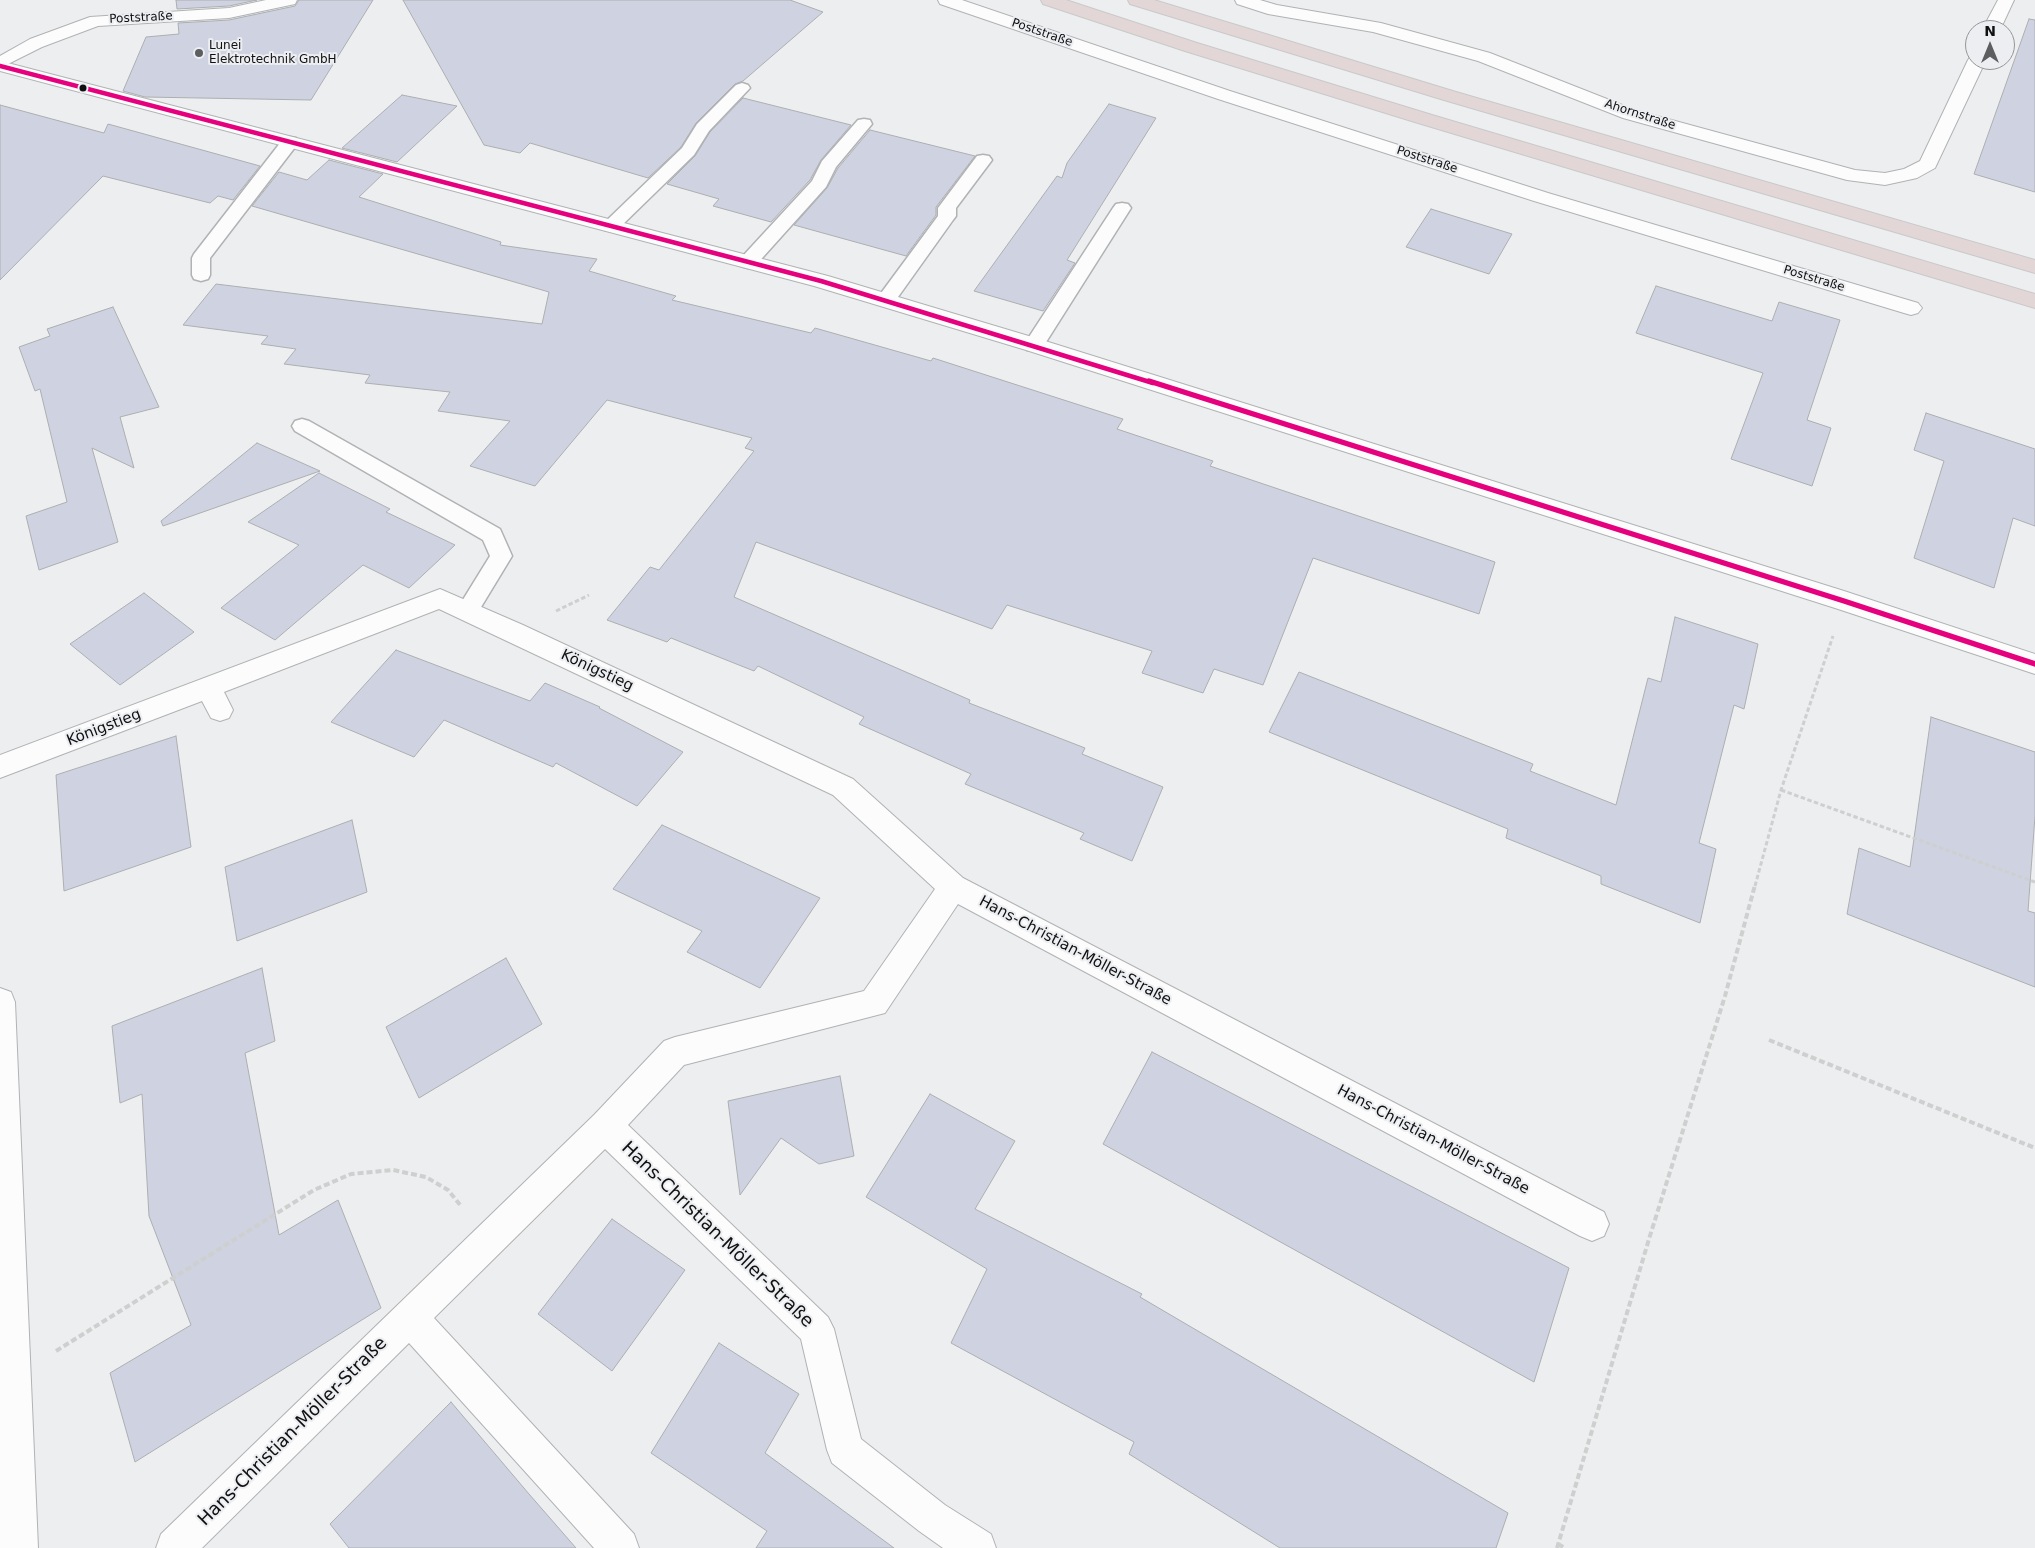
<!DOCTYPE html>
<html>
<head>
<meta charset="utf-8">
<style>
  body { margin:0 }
  #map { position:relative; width:2035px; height:1548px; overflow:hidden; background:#edeef0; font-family:"DejaVu Sans",sans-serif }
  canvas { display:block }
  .north { position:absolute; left:1965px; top:20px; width:50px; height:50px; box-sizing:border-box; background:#eceef1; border:1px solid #949597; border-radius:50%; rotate:0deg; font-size:14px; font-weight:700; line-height:20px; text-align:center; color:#101011 }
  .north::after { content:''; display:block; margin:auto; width:18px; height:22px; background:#5d5e5f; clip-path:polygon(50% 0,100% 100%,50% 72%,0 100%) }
</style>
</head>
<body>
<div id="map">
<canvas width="2035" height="1548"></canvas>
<div class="north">N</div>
</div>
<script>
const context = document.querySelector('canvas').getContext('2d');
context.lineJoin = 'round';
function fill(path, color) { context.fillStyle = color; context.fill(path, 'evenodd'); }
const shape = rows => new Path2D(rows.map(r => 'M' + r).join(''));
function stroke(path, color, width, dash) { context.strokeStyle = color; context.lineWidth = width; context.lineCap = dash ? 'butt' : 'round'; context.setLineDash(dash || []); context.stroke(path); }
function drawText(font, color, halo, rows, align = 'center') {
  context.font = font + ' "DejaVu Sans",sans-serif'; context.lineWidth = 4; context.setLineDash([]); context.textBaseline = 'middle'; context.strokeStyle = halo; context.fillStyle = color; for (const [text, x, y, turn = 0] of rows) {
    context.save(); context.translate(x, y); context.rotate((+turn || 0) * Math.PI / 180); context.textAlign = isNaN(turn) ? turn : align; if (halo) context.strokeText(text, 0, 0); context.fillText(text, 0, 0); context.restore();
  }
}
const building = shape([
  [176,0,257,0,229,6,177,9,176,0],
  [299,0,373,0,311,100,145,97,123,91,146,37,179,34,178,23,229,20,295,6,299,0],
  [403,0,790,0,823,12,743,81,735,84,696,123,681,147,648,178,530,143,520,153,484,145,403,0],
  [2029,19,2035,20,2035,192,1974,174,2029,19],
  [402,95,457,106,397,162,342,148,402,95],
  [743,98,851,125,821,160,810,180,771,222,713,206,719,199,667,184,695,156,710,132,743,98],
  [1109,104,1156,118,1067,260,1075,263,1043,311,974,291,1057,176,1062,178,1067,163,1109,104],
  [0,105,104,133,108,124,260,166,233,200,218,196,210,203,103,176,0,280,0,105],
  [870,130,975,156,936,207,936,215,906,256,794,225,827,188,838,168,870,130],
  [329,160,383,174,359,197,501,242,500,245,597,259,589,271,676,296,672,300,811,333,815,328,931,361,933,358,1123,419,1117,429,1213,461,1210,466,1495,562,1479,614,1313,558,1263,685,1214,669,1203,693,1142,673,1152,651,1007,605,992,629,756,542,734,597,970,700,969,703,1085,748,1082,754,1163,787,1132,861,1080,839,1084,833,965,784,971,774,859,724,864,717,758,666,754,671,671,638,667,642,607,620,650,567,659,570,754,451,745,448,752,438,607,400,535,486,470,466,510,421,438,411,450,392,365,383,370,375,284,364,296,349,261,344,268,336,183,325,216,284,542,324,549,292,252,206,279,172,307,180,329,160],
  [1431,209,1512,234,1489,274,1406,247,1431,209],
  [1656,286,1772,321,1779,302,1840,320,1807,420,1831,428,1812,486,1731,459,1763,373,1636,333,1656,286],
  [113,307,159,407,120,417,134,468,92,448,118,542,39,570,26,516,67,502,40,389,35,391,19,347,50,336,47,329,113,307],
  [1926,413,2035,449,2035,526,2013,518,1994,588,1914,558,1944,461,1914,450,1926,413],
  [257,443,320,471,163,526,161,521,257,443],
  [319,473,390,509,386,512,455,545,409,588,363,565,275,640,221,608,299,545,248,522,319,473],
  [144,593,194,632,120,685,70,644,144,593],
  [1675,617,1758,644,1744,709,1734,705,1699,843,1716,849,1700,923,1601,884,1601,876,1506,838,1508,829,1269,732,1299,672,1533,764,1530,771,1616,805,1648,678,1661,682,1675,617],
  [396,650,530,701,545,683,600,707,599,708,683,752,637,806,556,763,553,767,444,720,414,757,331,722,396,650],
  [1931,717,2035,752,2035,816,2028,911,2035,913,2035,987,1847,914,1859,848,1910,867,1931,717],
  [176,736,191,847,64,891,56,775,176,736],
  [352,820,367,892,237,941,225,867,352,820],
  [662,825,820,898,760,988,687,952,702,931,613,889,662,825],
  [506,958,542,1024,419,1098,386,1027,506,958],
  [262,968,275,1041,245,1053,279,1235,338,1200,381,1308,135,1462,110,1373,191,1325,149,1216,142,1094,120,1103,112,1026,262,968],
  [1152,1052,1569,1268,1534,1382,1103,1144,1152,1052],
  [840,1076,854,1156,819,1164,781,1138,740,1195,728,1101,840,1076],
  [930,1094,1015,1141,975,1209,1142,1294,1140,1297,1508,1513,1496,1548,1280,1548,1129,1454,1134,1442,951,1343,987,1269,866,1197,930,1094],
  [612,1219,685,1270,612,1371,538,1314,612,1219],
  [719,1343,799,1394,765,1453,894,1548,756,1548,767,1531,651,1453,719,1343],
  [451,1402,529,1494,576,1548,349,1548,330,1524,451,1402]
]);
fill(building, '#cfd3e1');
stroke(building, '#adaeb0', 1);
const service = shape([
  [742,83,748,85,750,88,709,131,694,155,617,230,611,231,605,230,602,226,605,222,682,148,697,124,736,85,742,83],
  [864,119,870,120,872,124,836,167,826,187,755,266,748,268,741,266,739,262,741,258,812,181,822,161,858,120,864,119],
  [290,137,296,138,299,142,210,258,210,275,208,279,201,281,194,279,192,275,192,258,194,254,284,138,290,137],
  [983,155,989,156,992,160,956,208,956,216,953,220,893,304,886,306,879,304,876,300,938,216,938,208,977,156,983,155],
  [1122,203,1128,204,1131,208,1041,350,1034,351,1027,350,1024,345,1027,340,1113,208,1116,204,1122,203],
  [302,419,309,421,500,529,512,556,475,617,467,620,459,617,456,611,490,556,483,540,295,431,292,426,295,421,302,419]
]);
const minor = shape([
  [266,0,297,0,295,4,229,18,98,26,42,47,0,68,0,56,30,39,90,17,229,8,266,0],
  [938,0,962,0,1230,91,1548,193,1918,303,1922,308,1918,313,1911,315,1904,313,1534,201,1218,99,940,4,938,0],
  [1235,0,1260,0,1277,5,1381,23,1490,53,1635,110,1855,170,1885,173,1904,169,1920,161,1968,60,1971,56,1975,55,1975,60,1986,60,1935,168,1917,178,1885,185,1847,180,1623,118,1478,61,1373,32,1268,14,1237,4,1235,0],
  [1998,0,2014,0,2000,30,1982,30,1998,0],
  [440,589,523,625,853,779,963,878,1604,1212,1609,1224,1604,1236,1592,1241,1580,1236,958,904,885,1013,684,1065,628,1125,828,1317,834,1329,861,1439,945,1505,991,1534,996,1548,943,1548,919,1531,832,1463,827,1450,801,1339,605,1149,434,1318,634,1534,639,1548,594,1548,409,1343,202,1548,156,1548,161,1534,594,1115,664,1041,675,1037,864,991,935,889,833,795,439,609,224,692,233,710,229,718,220,721,211,718,202,701,0,778,0,755,440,589],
  [0,988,11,992,15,1002,38,1548,0,1548,0,988]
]);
const tertiary = shape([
  [0,61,828,276,1042,340,1844,591,2035,654,2035,674,1835,608,1026,350,814,286,0,71,0,61]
]);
const motorway = shape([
  [1041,0,1066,0,1197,43,1432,115,2035,294,2035,308,1418,123,1185,51,1043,4,1041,0],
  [1128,0,1154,0,1456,92,2035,260,2035,273,1444,100,1130,4,1128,0]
]);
stroke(service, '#b0b2b3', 3);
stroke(minor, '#b0b2b3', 2);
stroke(tertiary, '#b0b2b3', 2);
stroke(motorway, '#c9c9ca', 2);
stroke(shape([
  [556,611,589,595],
  [1781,790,2035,882],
  [1755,886,1781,790,1833,636]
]), '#cecfcf', 3, [4.5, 2.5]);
stroke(shape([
  [1769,1040,2035,1148],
  [56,1351,314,1190,351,1174,393,1170,426,1177,448,1190,461,1206],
  [1558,1544,1565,1548],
  [1557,1548,1649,1239,1725,996,1755,885]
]), '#cecfcf', 4, [6, 3]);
fill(service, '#fcfcfd');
fill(minor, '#fcfcfd');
fill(tertiary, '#fcfcfd');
fill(motorway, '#e2d6d6');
stroke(shape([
  [0,66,821,281,1153,383]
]), '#e5007d', 4.5);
stroke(shape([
  [1149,381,1844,601,2035,664]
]), '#e5007d', 5.5);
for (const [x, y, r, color] of [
  [199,53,5,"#5d5e5f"],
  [83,88,4.5,"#101011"]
]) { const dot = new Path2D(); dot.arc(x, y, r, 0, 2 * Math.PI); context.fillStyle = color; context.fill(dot); stroke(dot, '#eceef1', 2); }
drawText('12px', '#101011', '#eceef1', [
  ["Poststraße",141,18,-3],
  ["Poststraße",1042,33,19],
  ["Ahornstraße",1640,115,18],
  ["Poststraße",1427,160,18],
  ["Poststraße",1814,279,17]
]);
drawText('12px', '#101011', '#eceef1', [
  ["Lunei",209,46],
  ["Elektrotechnik GmbH",209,60]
], 'left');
drawText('15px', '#101011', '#eceef1', [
  ["Königstieg",597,671,25],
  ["Königstieg",104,728,-21],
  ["Hans-Christian-Möller-Straße",1075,951,28],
  ["Hans-Christian-Möller-Straße",1433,1140,28]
]);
drawText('18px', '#101011', '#eceef1', [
  ["Hans-Christian-Möller-Straße",717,1235,44],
  ["Hans-Christian-Möller-Straße",293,1432,-45]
]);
</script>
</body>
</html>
